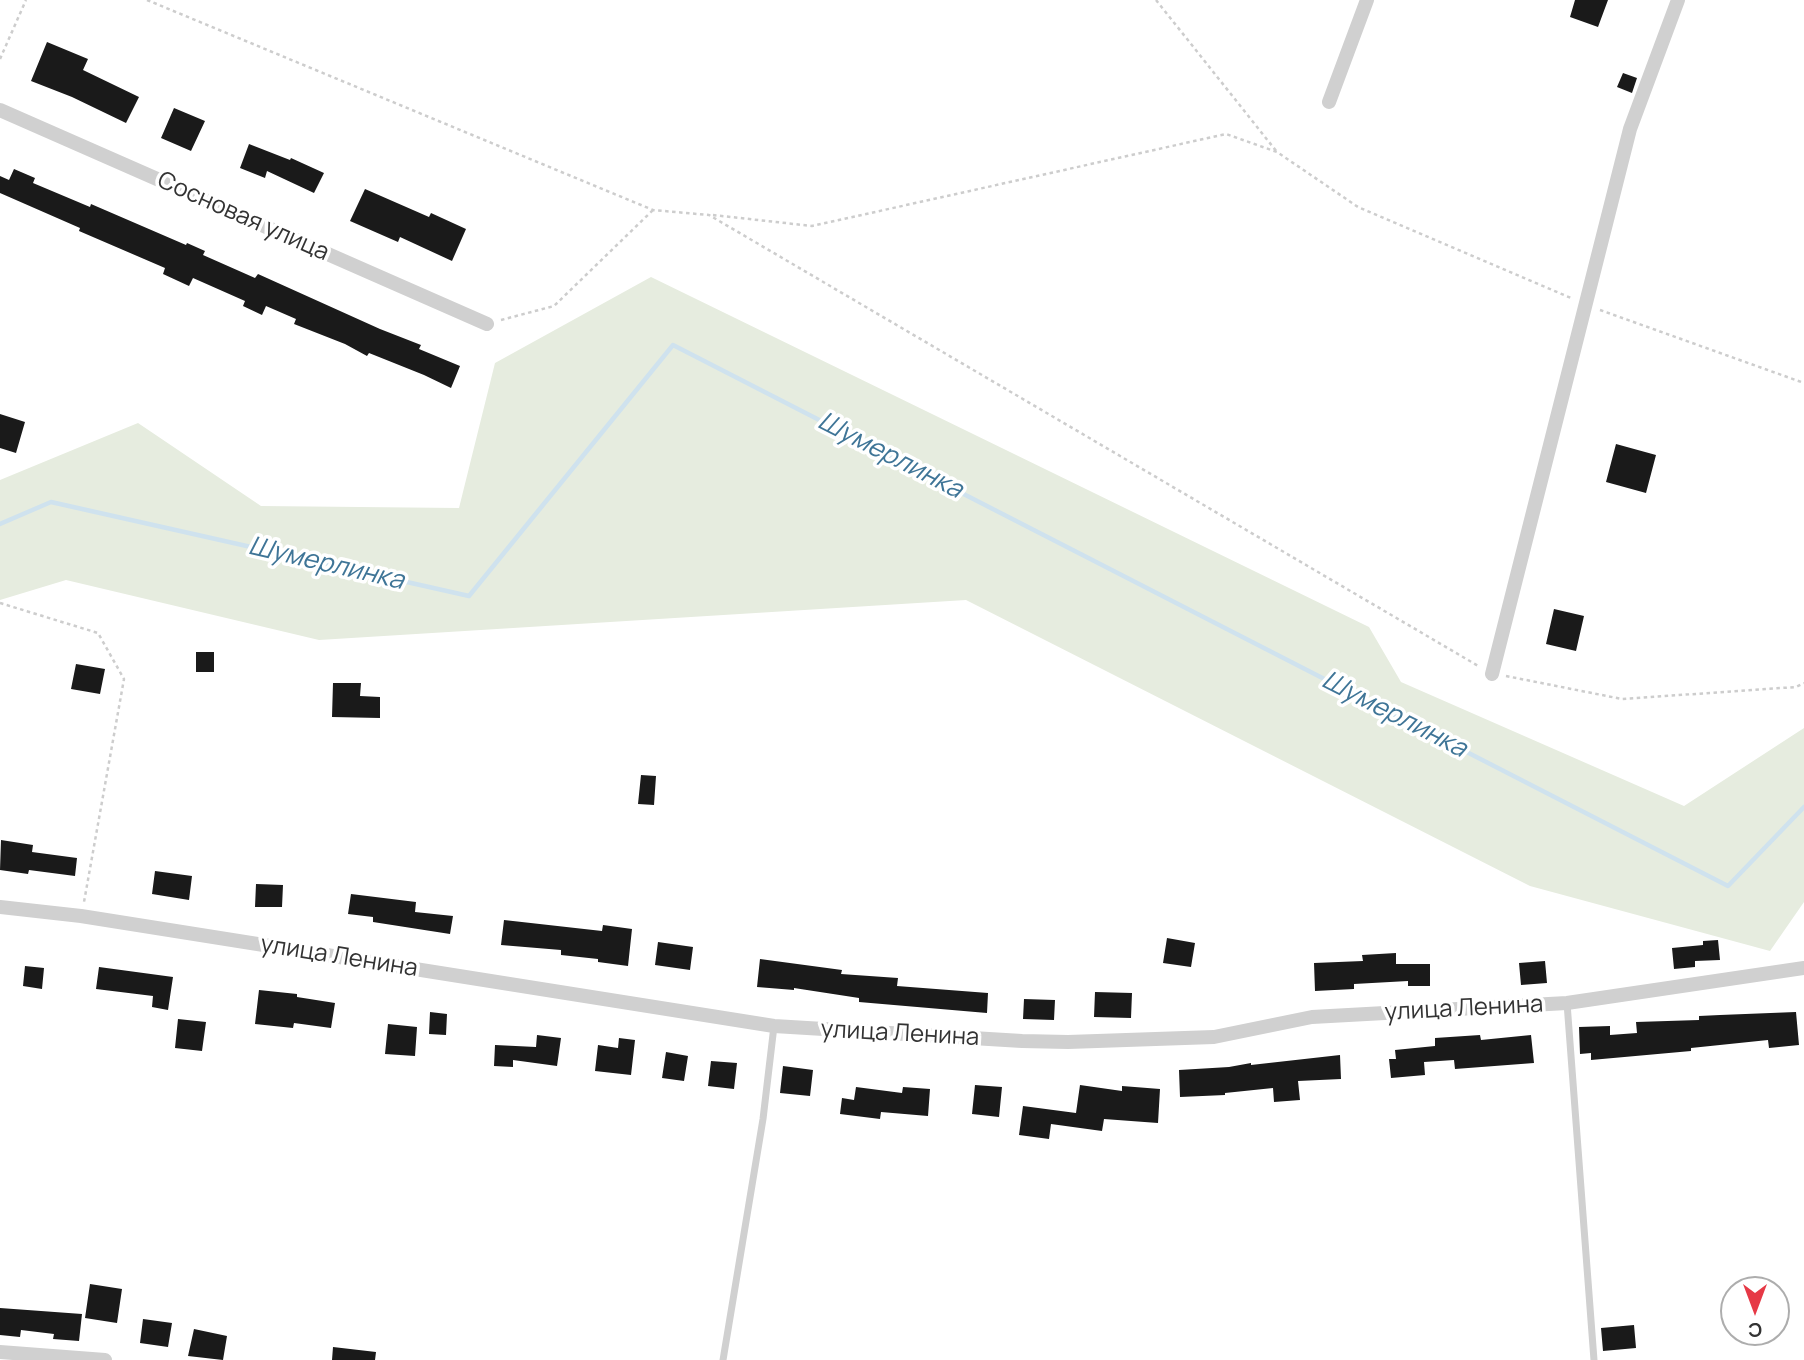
<!DOCTYPE html>
<html>
<head>
<meta charset="utf-8">
<style>
  body { margin:0 }
  #map { position:relative; width:1804px; height:1360px; overflow:hidden; background:#fff; font-family:Manrope,sans-serif }
  canvas { display:block }
  .north { position:absolute; left:1720px; top:1276px; width:70px; height:70px; box-sizing:border-box; background:#fff; border:2px solid #adadad; border-radius:50%; rotate:180deg; font-size:19px; font-weight:700; line-height:28px; text-align:center; color:#333 }
  .north::after { content:''; display:block; margin:auto; width:24px; height:32px; background:#e63946; clip-path:polygon(50% 0,100% 100%,50% 72%,0 100%) }
</style>
</head>
<body>
<div id="map">
<canvas width="1804" height="1360"></canvas>
<div class="north">С</div>
</div>
<script>
const context = document.querySelector('canvas').getContext('2d');
context.lineJoin = 'round';
function fill(path, color) { context.fillStyle = color; context.fill(path, 'evenodd'); }
const shape = rows => new Path2D(rows.map(r => 'M' + r).join(''));
function stroke(path, color, width, dash) { context.strokeStyle = color; context.lineWidth = width; context.lineCap = dash ? 'butt' : 'round'; context.setLineDash(dash || []); context.stroke(path); }
function drawText(font, color, halo, rows, align = 'center') {
  context.font = font + ' Manrope,sans-serif'; context.lineWidth = 7; context.setLineDash([]); context.textBaseline = 'middle'; context.strokeStyle = halo; context.fillStyle = color; for (const [text, x, y, turn = 0] of rows) {
    context.save(); context.translate(x, y); context.rotate((+turn || 0) * Math.PI / 180); context.textAlign = isNaN(turn) ? turn : align; if (halo) context.strokeText(text, 0, 0); context.fillText(text, 0, 0); context.restore();
  }
}
fill(shape([
  [651,277,1369,627,1401,682,1684,806,1804,728,1804,902,1770,951,1530,886,966,600,319,640,66,580,0,600,0,480,138,423,261,506,459,508,495,363]
]), '#e6ecdf');
stroke(shape([
  [0,524,51,502,469,596,673,345,1728,886,1804,807]
]), '#cfe2ee', 4.5);
fill(shape([
  [1575,0,1608,0,1598,27,1570,17],
  [47,42,88,59,83,70,139,97,126,123,72,97,31,81],
  [1623,73,1637,78,1632,93,1617,87],
  [174,108,205,121,191,151,161,138],
  [249,144,290,160,291,158,324,173,314,193,267,171,265,178,240,168],
  [14,169,35,178,33,183,90,207,91,204,186,245,187,243,205,251,203,255,255,278,258,274,380,329,421,345,419,349,460,366,451,388,424,375,369,353,367,356,345,344,294,324,296,319,266,306,262,315,243,306,245,301,193,278,189,286,163,274,165,268,79,231,80,228,0,193,0,176,9,180],
  [365,189,429,217,431,213,466,229,452,261,400,237,398,242,350,221],
  [0,414,25,422,16,453,0,448],
  [1616,444,1656,455,1646,493,1606,482],
  [1554,609,1584,616,1576,651,1546,644],
  [196,652,214,652,214,672,196,672],
  [76,664,105,669,100,694,71,689],
  [333,683,361,683,360,696,380,697,380,718,332,717],
  [641,775,656,776,654,805,638,804],
  [1,840,33,845,32,852,77,858,75,876,29,870,28,874,0,870],
  [155,871,192,876,189,900,152,894],
  [256,884,283,885,282,907,255,907],
  [351,894,416,902,415,912,453,916,450,934,373,922,373,917,348,914],
  [504,920,602,931,603,925,632,929,628,966,598,962,598,959,561,955,561,950,501,945],
  [1167,938,1195,943,1191,967,1163,963],
  [1718,940,1720,960,1695,961,1695,967,1674,969,1672,948,1703,945,1703,941],
  [658,942,693,947,690,970,655,965],
  [1396,953,1396,964,1430,964,1430,986,1408,986,1408,981,1354,984,1354,989,1315,991,1314,963,1363,961,1362,955],
  [760,959,842,970,841,974,898,978,897,986,988,993,987,1013,859,1002,859,998,794,988,794,990,757,987],
  [1545,961,1547,983,1521,985,1519,963],
  [25,966,44,968,42,989,23,986],
  [99,967,173,977,168,1010,152,1007,153,996,96,989],
  [259,990,297,994,297,997,335,1003,331,1028,294,1023,293,1028,255,1024],
  [1095,992,1132,993,1131,1018,1094,1017],
  [1024,999,1055,1000,1054,1020,1023,1019],
  [430,1012,447,1014,446,1035,429,1034],
  [1796,1012,1799,1045,1769,1048,1768,1040,1691,1048,1691,1051,1591,1060,1591,1053,1580,1054,1579,1027,1610,1026,1610,1035,1637,1033,1636,1022,1699,1020,1699,1016,1720,1015],
  [178,1019,206,1022,202,1051,175,1048],
  [388,1024,417,1027,415,1056,385,1054],
  [537,1035,561,1038,557,1066,513,1060,513,1067,494,1066,495,1045,536,1047],
  [1480,1035,1481,1040,1531,1035,1534,1063,1455,1069,1454,1060,1424,1062,1425,1075,1391,1078,1389,1059,1396,1059,1395,1050,1435,1046,1435,1038],
  [619,1038,635,1040,631,1075,595,1071,598,1045,618,1048],
  [666,1052,688,1056,684,1081,662,1078],
  [1340,1055,1341,1079,1298,1081,1300,1100,1274,1102,1273,1088,1225,1093,1225,1095,1180,1097,1179,1070,1229,1067,1251,1063,1251,1065],
  [711,1061,737,1063,734,1089,708,1086],
  [783,1066,813,1070,810,1096,780,1093],
  [975,1085,1002,1087,999,1117,972,1114],
  [1080,1085,1122,1091,1122,1086,1160,1089,1158,1123,1104,1119,1102,1131,1051,1124,1049,1139,1019,1135,1023,1106,1076,1113],
  [856,1087,902,1093,903,1087,930,1089,928,1116,881,1112,880,1119,840,1114,842,1098,854,1100],
  [90,1284,122,1289,117,1323,85,1318],
  [0,1308,82,1314,79,1341,53,1339,54,1334,21,1330,20,1337,0,1335],
  [143,1319,172,1323,168,1347,140,1343],
  [1634,1325,1636,1348,1603,1351,1601,1328],
  [194,1329,227,1336,223,1360,188,1356],
  [333,1347,376,1352,375,1360,332,1360]
]), '#1a1a1a');
stroke(shape([
  [147,0,653,210,709,215,1480,667],
  [1156,0,1277,152],
  [0,59,26,0],
  [713,215,812,226,1226,134,1277,152,1358,207,1571,298],
  [1600,310,1804,383],
  [501,320,554,306,653,210],
  [0,603,98,633,124,679,84,902],
  [1506,676,1622,699,1796,687,1804,683]
]), '#cdcdcd', 2.5, [3.5, 3.5]);
stroke(shape([
  [1567,1003,1594,1360],
  [723,1360,763,1119,774,1026]
]), '#d0d0d0', 7);
stroke(shape([
  [1329,102,1367,0],
  [0,110,487,324],
  [1492,674,1630,129,1678,0],
  [0,907,81,916,774,1026,1022,1041,1068,1042,1214,1037,1312,1017,1567,1003,1804,968],
  [0,1352,105,1360]
]), '#d0d0d0', 14);
drawText('24px', '#333', '#fff', [
  ["Сосновая улица",243,217,24],
  ["улица Ленина",339,957,9],
  ["улица Ленина",1464,1009,-3],
  ["улица Ленина",900,1034,3]
]);
drawText('italic 26px', '#3f7597', '#fff', [
  ["Шумерлинка",890,456,27],
  ["Шумерлинка",326,564,13],
  ["Шумерлинка",1394,715,27]
]);
</script>
</body>
</html>
